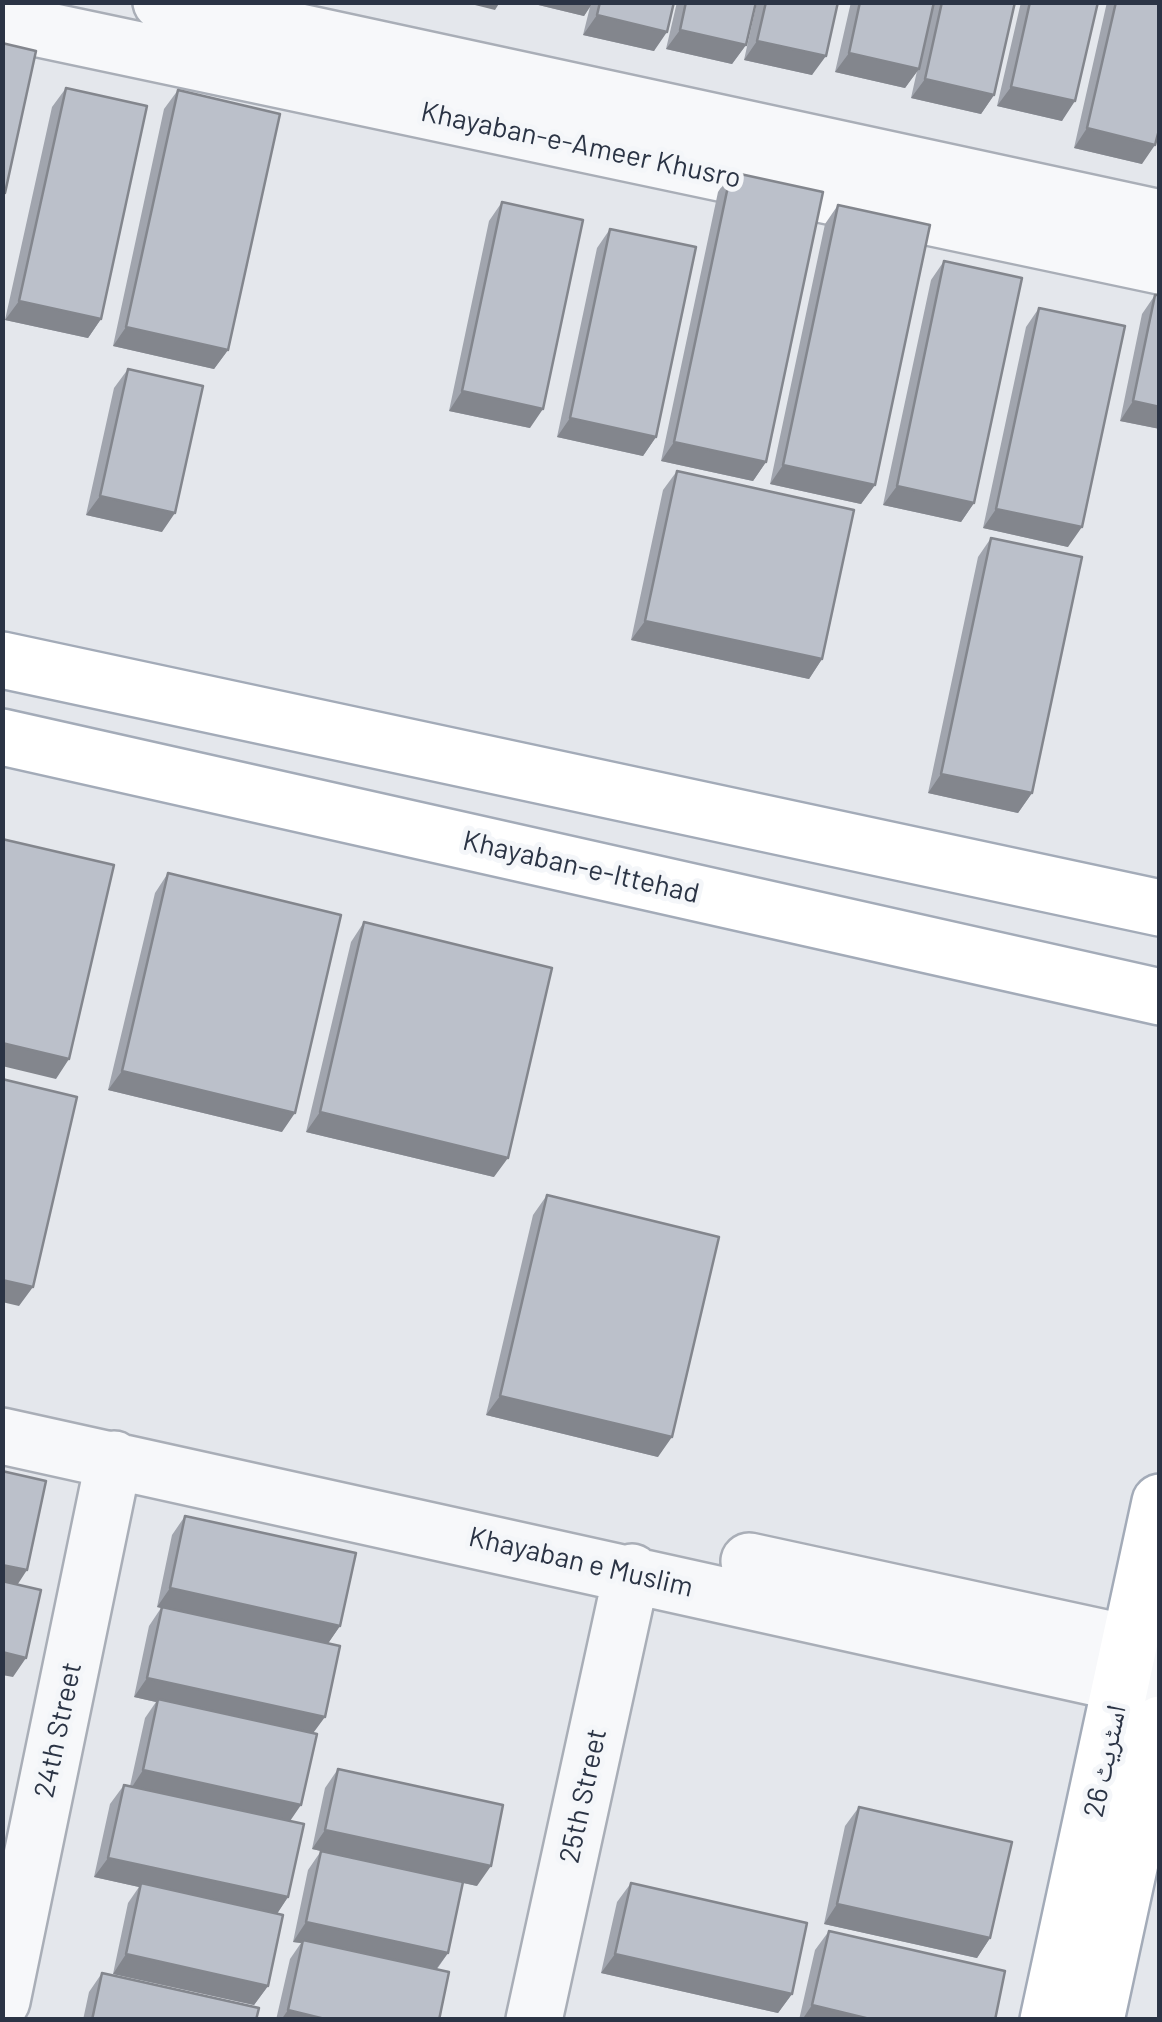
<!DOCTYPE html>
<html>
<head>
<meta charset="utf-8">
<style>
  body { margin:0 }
  #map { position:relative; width:1162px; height:2022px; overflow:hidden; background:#e4e7ec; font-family:Barlow,sans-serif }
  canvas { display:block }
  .frame { position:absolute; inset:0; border:5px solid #2b3445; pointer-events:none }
</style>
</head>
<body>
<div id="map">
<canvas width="1162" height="2022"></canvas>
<div class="frame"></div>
</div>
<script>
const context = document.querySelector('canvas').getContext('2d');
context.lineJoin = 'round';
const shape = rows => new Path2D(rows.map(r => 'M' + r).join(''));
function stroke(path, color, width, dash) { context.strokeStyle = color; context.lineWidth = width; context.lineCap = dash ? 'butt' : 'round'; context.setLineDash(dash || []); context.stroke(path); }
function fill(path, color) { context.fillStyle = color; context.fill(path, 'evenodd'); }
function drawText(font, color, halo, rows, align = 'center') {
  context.font = font + ' Barlow,"Noto Naskh Arabic",sans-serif'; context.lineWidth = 10; context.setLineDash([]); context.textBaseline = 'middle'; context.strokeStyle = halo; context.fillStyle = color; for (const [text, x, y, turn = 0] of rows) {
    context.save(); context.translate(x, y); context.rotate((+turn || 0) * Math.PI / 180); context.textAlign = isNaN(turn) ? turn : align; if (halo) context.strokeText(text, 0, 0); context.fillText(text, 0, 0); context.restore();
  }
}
const minor = shape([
  [161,2,1160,218],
  [2,21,1160,266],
  [2,1436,1160,1692],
  [749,1561,1160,1650],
  [2,2001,114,1459],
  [534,2020,632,1572]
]);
const major = shape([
  [2,660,1160,908],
  [2,737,1160,997],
  [1048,2020,1160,1502],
  [1096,2020,1160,1724]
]);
stroke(minor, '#a9aeb7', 60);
stroke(major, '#a3abb8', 60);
stroke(minor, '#f7f8fa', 55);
stroke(major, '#fff', 55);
fill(shape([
  [526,2,674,2,654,51,583,35,590,7,584,16],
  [677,2,756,2,746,45,732,64,666,49],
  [757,2,838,2,812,75,744,60],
  [851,2,1015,2,994,95,981,114,911,98,917,71,905,88,835,72],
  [1021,2,1098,2,1062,121,997,106],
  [1107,2,1160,2,1142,164,1074,148],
  [66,88,101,319,88,338,5,320,52,107],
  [178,90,228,350,214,369,113,346,164,109],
  [731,172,766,462,753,481,661,461,718,192],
  [502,202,530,428,449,411,489,221],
  [838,205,875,485,861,504,770,484,825,224],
  [610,229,656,437,643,456,557,437,597,248],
  [944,261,974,503,961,522,883,505,931,280],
  [1155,295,1160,429,1120,421,1142,314],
  [1039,308,1068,547,983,528,1026,327],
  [128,369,162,532,86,515,114,388],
  [677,471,822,659,809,679,631,640,663,490],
  [991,538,1032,793,1018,813,928,793,978,557],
  [168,873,282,1132,108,1090,155,893],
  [364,922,494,1177,306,1132,351,942],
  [547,1195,658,1457,486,1415,533,1215],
  [185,1516,340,1626,328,1643,313,1733,290,1821,288,1897,277,1913,268,1986,254,2005,113,1974,128,1903,139,1887,94,1877,110,1804,124,1785,130,1786,145,1718,156,1702,134,1697,149,1626,161,1608,157,1607,172,1535],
  [338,1769,477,1886,463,1883,448,1953,437,1969,439,2020,276,2020,290,1959,301,1943,293,1942,308,1870,321,1851,312,1849,325,1788],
  [859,1807,990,1938,977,1958,824,1924,845,1826],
  [631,1883,792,1994,778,2013,601,1973,617,1902],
  [829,1931,995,2020,799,2020,815,1950],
  [102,1973,256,2020,83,2020,89,1992]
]), '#a1a5ae');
fill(shape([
  [463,2,500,2,495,10],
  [526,2,593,2,584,16],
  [597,15,667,32,654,51,583,35],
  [680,30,746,45,732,64,666,49],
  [757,41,826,56,812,75,744,60],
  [849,53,919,69,905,88,835,72],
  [925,79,994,95,981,114,911,98],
  [1011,87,1075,101,1062,121,997,106],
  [1087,128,1155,145,1142,164,1074,148],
  [19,301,101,319,88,338,5,320],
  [126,327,228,350,214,369,113,346],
  [462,391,543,409,530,428,449,411],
  [1133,401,1160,407,1160,429,1120,421],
  [570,418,656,437,643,456,557,437],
  [674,442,766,462,753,481,661,461],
  [783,465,875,485,861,504,770,484],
  [897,486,974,503,961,522,883,505],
  [100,496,175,513,162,532,86,515],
  [996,509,1082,527,1068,547,983,528],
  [645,621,822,659,809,679,631,640],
  [941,774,1032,793,1018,813,928,793],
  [2,1043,69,1059,56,1079,2,1066],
  [122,1071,295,1113,282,1132,108,1090],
  [320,1112,508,1158,494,1177,306,1132],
  [2,1280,33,1287,19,1306,2,1302],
  [500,1396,672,1437,658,1457,486,1415],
  [2,1565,27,1570,14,1590,2,1587],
  [170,1588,340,1626,327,1645,157,1607],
  [2,1652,26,1658,13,1677,2,1675],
  [147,1678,325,1717,311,1736,158,1699,156,1702,134,1697],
  [143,1770,301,1805,288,1824,130,1790],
  [325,1830,491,1866,477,1886,312,1849],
  [108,1858,288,1897,275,1917,141,1883,139,1887,94,1877],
  [837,1904,990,1938,977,1958,824,1924],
  [306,1922,448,1953,434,1972,303,1940,301,1943,293,1942],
  [126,1954,268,1986,254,2005,113,1974],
  [615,1954,792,1994,778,2013,601,1973],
  [812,2005,874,2020,802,2020],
  [288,2010,329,2020,281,2020]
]), '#83868d');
const building = shape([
  [600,2,674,2,667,32,597,15,600,2],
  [686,2,756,2,746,45,680,30,686,2],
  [766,2,838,2,826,56,757,41,766,2],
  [860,2,934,2,919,69,849,53,860,2],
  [942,2,1015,2,994,95,925,79,942,2],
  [1030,2,1098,2,1075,101,1011,87,1030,2],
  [1116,2,1160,2,1160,126,1155,145,1087,128,1116,2],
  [2,43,36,51,5,193,2,192,2,43],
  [66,88,147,106,101,319,19,301,66,88],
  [178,90,280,114,228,350,126,327,178,90],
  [731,172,823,192,766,462,674,442,731,172],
  [502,202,583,220,543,409,462,391,502,202],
  [838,205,930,225,875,485,783,465,838,205],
  [610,229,696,247,656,437,570,418,610,229],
  [944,261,1022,278,974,503,897,486,944,261],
  [1155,295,1160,295,1160,407,1133,401,1155,295],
  [1039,308,1125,326,1082,527,996,509,1039,308],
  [128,369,203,386,175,513,100,496,128,369],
  [677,471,854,510,822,659,645,621,677,471],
  [991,538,1082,557,1032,793,941,774,991,538],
  [2,839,114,865,69,1059,2,1043,2,839],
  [168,873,341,915,295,1113,122,1071,168,873],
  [364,922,552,968,508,1158,320,1112,364,922],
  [2,1079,77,1097,33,1287,2,1280,2,1079],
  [547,1195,719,1237,672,1437,500,1396,547,1195],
  [2,1471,46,1481,27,1570,2,1565,2,1471],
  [185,1516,356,1553,340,1626,170,1588,185,1516],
  [2,1581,41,1590,26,1658,2,1652,2,1581],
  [162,1607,340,1646,325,1717,147,1678,162,1607],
  [158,1699,317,1734,301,1805,143,1770,158,1699],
  [338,1769,503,1805,491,1866,325,1830,338,1769],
  [124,1785,304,1824,288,1897,108,1858,124,1785],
  [859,1807,1012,1842,990,1938,837,1904,859,1807],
  [321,1851,463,1882,448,1953,306,1922,321,1851],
  [141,1883,283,1915,268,1986,126,1954,141,1883],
  [631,1883,807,1923,792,1994,615,1954,631,1883],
  [829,1931,1005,1971,995,2020,874,2020,812,2005,829,1931],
  [303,1940,449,1972,439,2020,329,2020,288,2010,303,1940],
  [102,1973,259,2008,256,2020,92,2020,102,1973]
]);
fill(building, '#bbc0ca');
stroke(building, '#83868d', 2.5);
drawText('28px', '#2b3445', '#f4f6f9', [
  ["Khayaban-e-Ameer Khusro",581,145,12],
  ["Khayaban-e-Ittehad",581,867,13],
  ["Khayaban e Muslim",581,1562,13],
  ["24th Street",58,1730,-78],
  ["اسٹریٹ 26",1105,1761,-78],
  ["25th Street",583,1796,-78]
]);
</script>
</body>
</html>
